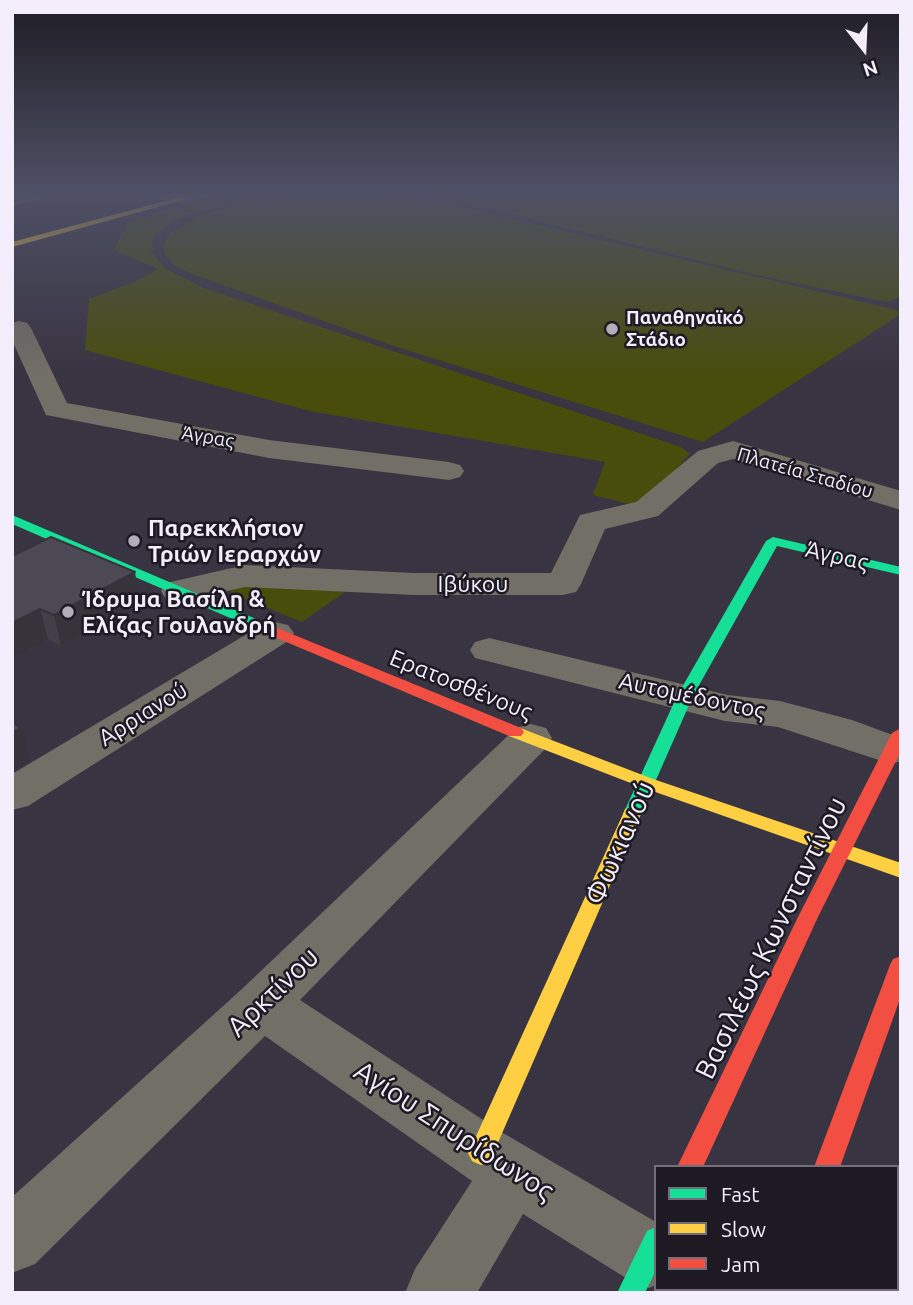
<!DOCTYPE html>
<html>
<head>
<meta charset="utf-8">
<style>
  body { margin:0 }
  #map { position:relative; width:913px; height:1305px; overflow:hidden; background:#393441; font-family:Ubuntu,sans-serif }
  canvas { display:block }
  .frame { position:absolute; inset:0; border:14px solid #f3edfc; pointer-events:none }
  .legend { position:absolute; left:654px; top:1165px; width:245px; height:126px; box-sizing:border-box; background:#1e1a24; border:2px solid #736e7a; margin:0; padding:9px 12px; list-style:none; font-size:21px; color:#f3edfc }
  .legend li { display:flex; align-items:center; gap:14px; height:35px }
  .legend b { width:35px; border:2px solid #736e7a }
  .north { position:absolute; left:829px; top:14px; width:70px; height:70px; -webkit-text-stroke:5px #1e1a24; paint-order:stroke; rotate:162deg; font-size:19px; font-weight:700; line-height:28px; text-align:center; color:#f3edfc }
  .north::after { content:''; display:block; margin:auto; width:24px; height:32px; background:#f3edfc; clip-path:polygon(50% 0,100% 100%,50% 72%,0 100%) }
</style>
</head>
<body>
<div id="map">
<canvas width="913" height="1305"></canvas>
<div class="frame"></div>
<ul class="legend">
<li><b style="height:9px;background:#16e098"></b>Fast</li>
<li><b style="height:9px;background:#ffcf43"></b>Slow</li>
<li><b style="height:9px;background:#f24e42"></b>Jam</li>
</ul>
<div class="north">N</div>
</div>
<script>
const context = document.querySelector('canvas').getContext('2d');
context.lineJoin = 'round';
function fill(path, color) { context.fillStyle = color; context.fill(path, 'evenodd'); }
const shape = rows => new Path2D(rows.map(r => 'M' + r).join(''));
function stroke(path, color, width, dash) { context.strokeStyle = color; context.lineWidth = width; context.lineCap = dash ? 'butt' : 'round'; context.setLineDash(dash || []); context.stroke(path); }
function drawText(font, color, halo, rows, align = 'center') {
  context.font = font + ' Ubuntu,sans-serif'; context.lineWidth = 5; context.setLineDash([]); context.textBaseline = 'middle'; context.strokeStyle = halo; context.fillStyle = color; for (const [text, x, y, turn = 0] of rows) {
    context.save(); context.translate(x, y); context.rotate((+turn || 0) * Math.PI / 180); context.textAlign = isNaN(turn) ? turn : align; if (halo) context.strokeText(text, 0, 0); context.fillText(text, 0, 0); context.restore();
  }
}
fill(shape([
  [222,193,299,193,242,201,181,217,154,235,151,251,166,269,204,288,681,447,690,454,641,507,593,495,605,462,310,411,85,350,89,299,134,282,158,269,114,250,128,222],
  [408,193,901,193,901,296,888,302,765,277,459,201],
  [308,194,376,194,436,201,884,307,901,312,901,314,703,442,397,347,192,274,175,266,164,253,164,243,170,233,198,216,244,202],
  [247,580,358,583,302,622,229,592]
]), '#484d0c');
fill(shape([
  [21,193,51,193,48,197,12,206,12,195,21,193],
  [149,193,183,194,213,193,210,197,183,204,152,197,149,193],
  [19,321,27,323,31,328,67,403,269,440,449,462,460,465,464,471,460,477,449,480,269,458,46,415,12,340,12,323,19,321],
  [733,441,901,491,901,510,733,459,718,463,658,516,605,529,581,584,576,592,563,595,414,595,245,587,179,602,166,599,161,591,166,583,245,565,414,573,551,573,580,515,636,502,698,451,733,441],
  [275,622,288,625,294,633,288,641,28,806,12,810,12,774,262,625,275,622],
  [489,638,728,695,780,701,852,720,901,738,901,761,891,764,778,727,725,721,475,658,470,650,475,642,489,638],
  [531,724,546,728,552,738,546,748,300,1000,503,1133,656,1222,656,1285,649,1288,626,1278,523,1214,477,1293,405,1293,415,1269,472,1181,265,1036,35,1264,12,1273,12,1197,243,988,516,728,531,724]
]), '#726f66');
fill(shape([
  [12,515,275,627,278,630,275,633,265,633,12,524,12,515],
  [773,537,901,567,901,575,777,546,693,696,641,814,639,819,625,819,623,814,677,696,766,541,773,537],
  [656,1227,656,1270,645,1293,617,1293,647,1231,656,1227]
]), '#16e098');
fill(shape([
  [180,197,187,199,12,247,12,242,180,197],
  [515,726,653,779,901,863,901,878,641,787,509,736,506,732,515,726],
  [632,807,639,809,641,814,490,1161,481,1165,472,1161,468,1153,472,1145,623,814,625,809,632,807]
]), '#ffcf43');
fill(shape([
  [270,625,521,728,524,732,521,736,509,736,265,633,262,630,265,627,270,625],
  [901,728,901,751,818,917,703,1167,677,1167,798,917,892,733,901,728],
  [901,956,901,996,840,1167,814,1167,890,965,893,959,901,956],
  [767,1289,795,1289,794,1293,766,1293,767,1289]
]), '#f24e42');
fill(shape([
  [12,556,140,602,61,646,48,639]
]), '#423f48');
fill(shape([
  [135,572,140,602,61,646,54,615],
  [40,609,48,639,12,658,12,623],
  [21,728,30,760,12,771,12,733]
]), '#36333b');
const building = shape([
  [51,537,135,572,54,615,40,609,12,623,12,556,51,537],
  [12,722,21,728,12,733,12,722]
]);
fill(building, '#4d4954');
stroke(building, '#36333b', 2);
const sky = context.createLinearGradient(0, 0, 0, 376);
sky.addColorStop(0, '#1f1d24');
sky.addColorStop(0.51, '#4e5065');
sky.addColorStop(1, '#4e506500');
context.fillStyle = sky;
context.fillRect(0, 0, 913, 376);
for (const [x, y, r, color] of [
  [612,329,7,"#b2acbb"],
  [134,541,7,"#b2acbb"],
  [68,612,7,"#b2acbb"]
]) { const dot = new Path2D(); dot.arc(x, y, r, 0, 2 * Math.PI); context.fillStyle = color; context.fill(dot); stroke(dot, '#1e1a24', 2.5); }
drawText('bold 19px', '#f3edfc', '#1e1a24', [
  ["Παναθηναϊκό",626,318],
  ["Στάδιο",626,340]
], 'left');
drawText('19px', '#f3edfc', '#1e1a24', [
  ["Άγρας",208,437,10],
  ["Πλατεία Σταδίου",805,473,16]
]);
drawText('bold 23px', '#f3edfc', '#1e1a24', [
  ["Παρεκκλήσιον",148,528],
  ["Τριών Ιεραρχών",148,554],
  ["Ίδρυμα Βασίλη &",82,599],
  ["Ελίζας Γουλανδρή",82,625]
], 'left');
drawText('23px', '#f3edfc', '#1e1a24', [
  ["Άγρας",837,556,13],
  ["Ιβύκου",473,584],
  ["Ερατοσθένους",461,685,22],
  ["Αυτομέδοντος",692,696,12],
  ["Αρριανού",143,714,-32]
]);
drawText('28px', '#f3edfc', '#1e1a24', [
  ["Φωκιανού",620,843,-66],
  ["Βασιλέως Κωνσταντίνου",771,938,-64],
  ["Αρκτίνου",273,992,-44],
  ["Αγίου Σπυρίδωνος",454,1131,33]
]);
</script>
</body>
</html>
